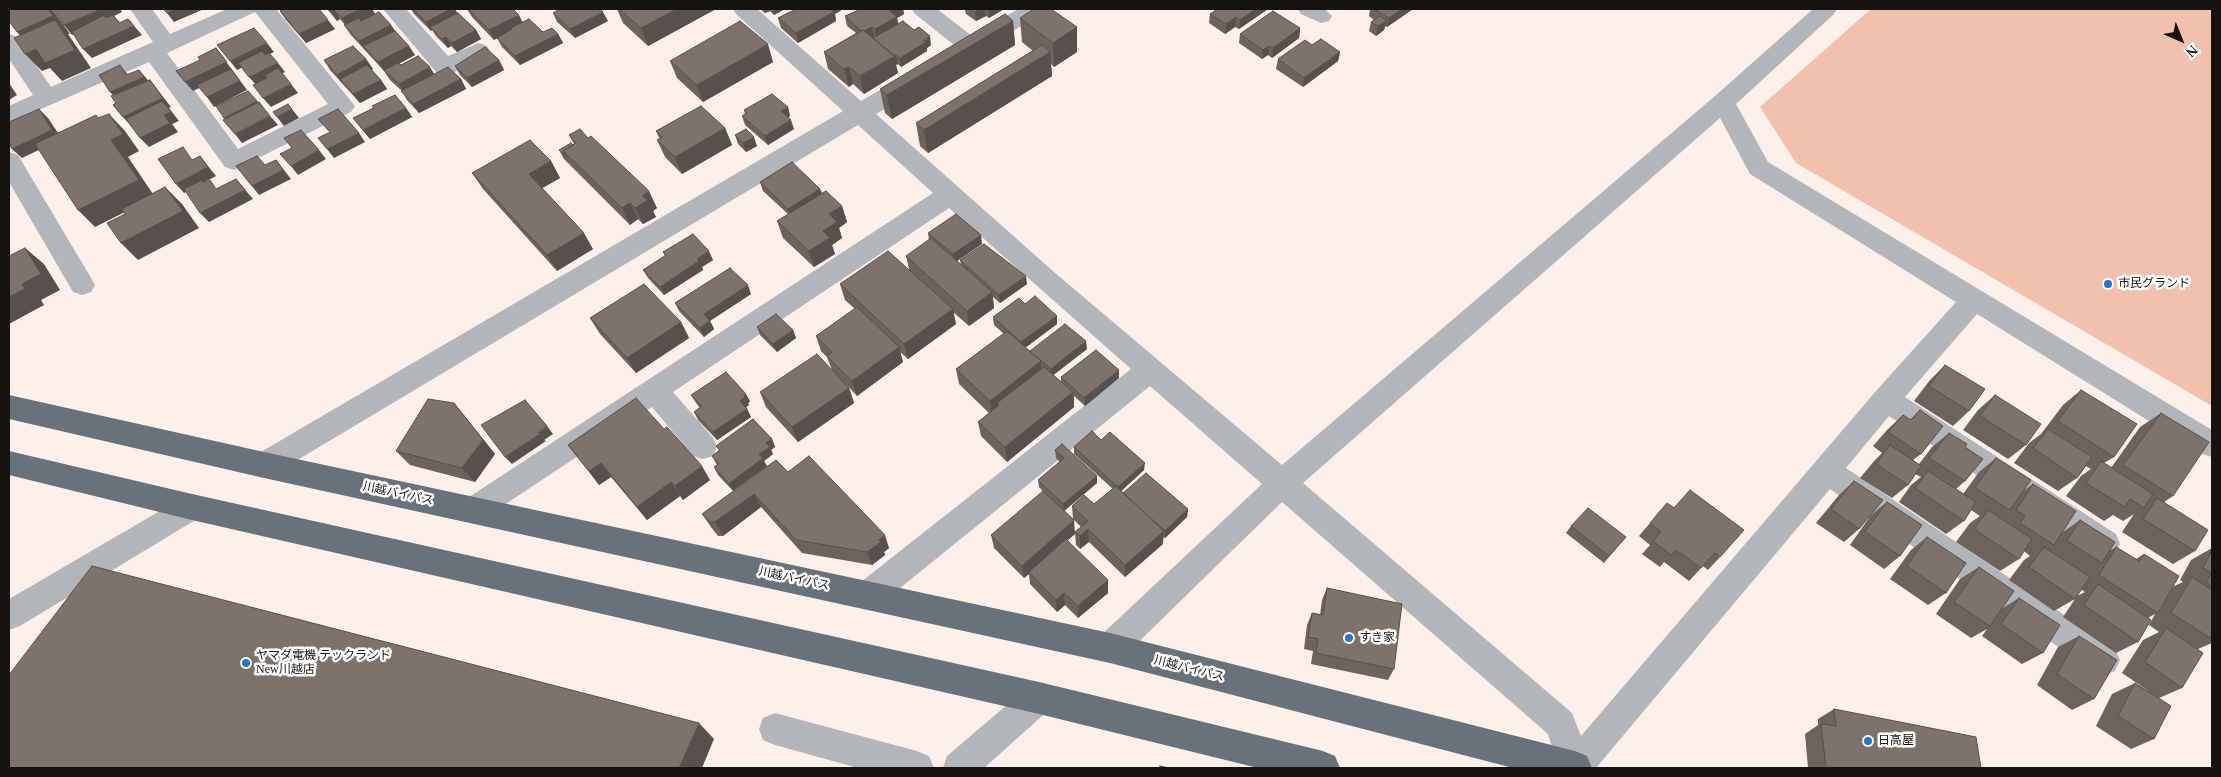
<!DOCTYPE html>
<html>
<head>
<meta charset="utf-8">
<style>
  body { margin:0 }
  #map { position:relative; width:2221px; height:777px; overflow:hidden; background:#fdefea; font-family:"Times New Roman",serif }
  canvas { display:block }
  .frame { position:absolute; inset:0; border:10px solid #161210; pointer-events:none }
  .north { position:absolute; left:2156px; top:15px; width:50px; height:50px; -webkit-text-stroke:4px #fff; paint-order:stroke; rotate:136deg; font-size:14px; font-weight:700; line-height:20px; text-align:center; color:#161210 }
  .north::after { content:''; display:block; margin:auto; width:18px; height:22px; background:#161210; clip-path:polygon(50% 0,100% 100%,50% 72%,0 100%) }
</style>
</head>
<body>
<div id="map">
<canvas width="2221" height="777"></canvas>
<div class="frame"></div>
<div class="north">N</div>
</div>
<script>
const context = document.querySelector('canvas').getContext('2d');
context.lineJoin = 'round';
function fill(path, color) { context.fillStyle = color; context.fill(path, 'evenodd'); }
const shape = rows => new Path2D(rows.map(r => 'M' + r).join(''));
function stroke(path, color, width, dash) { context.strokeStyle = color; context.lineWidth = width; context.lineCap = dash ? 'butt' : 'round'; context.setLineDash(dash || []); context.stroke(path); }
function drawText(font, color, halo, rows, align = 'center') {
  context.font = font + ' "Times New Roman","Noto Sans JP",serif'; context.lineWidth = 5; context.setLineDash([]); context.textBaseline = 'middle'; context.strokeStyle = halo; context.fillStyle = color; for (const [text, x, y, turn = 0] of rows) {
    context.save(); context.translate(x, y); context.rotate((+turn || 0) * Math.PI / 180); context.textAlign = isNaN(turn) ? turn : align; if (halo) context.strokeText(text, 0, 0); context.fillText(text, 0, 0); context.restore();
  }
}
fill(shape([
  [1871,9,2212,9,2212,406,1796,163,1760,107]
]), '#f2c1ad');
fill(shape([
  [130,9,152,9,170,34,227,9,276,9,355,106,351,112,234,170,225,167,149,62,9,123,9,106,33,95,9,59,9,34,17,37,51,87,153,42,130,9],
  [255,12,328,104,238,149,167,53,255,12],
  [383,9,406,9,448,56,479,43,487,46,490,51,487,56,453,73,445,75,437,73,383,9],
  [733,9,757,9,861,101,907,74,915,72,923,74,926,80,923,86,876,114,1054,272,1282,465,1715,96,1813,9,1837,9,1834,14,1736,104,1768,162,2212,430,2212,457,2202,454,1977,314,1905,397,2116,534,2120,544,2116,554,2105,558,2094,554,1889,416,1846,468,2115,649,2120,660,2115,671,2104,675,2093,671,1830,489,1596,768,1559,768,1548,734,1282,502,1121,659,1110,663,1099,659,1094,648,1099,637,1262,484,1150,386,879,605,868,609,857,605,853,595,857,585,1131,369,949,208,673,392,713,438,717,447,713,456,703,459,693,456,652,407,483,519,473,523,463,519,458,510,463,501,933,193,858,125,274,474,264,478,254,474,250,465,254,456,843,111,736,14,733,9],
  [1720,118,1750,174,1956,302,1876,391,1581,736,1572,713,1303,483,1720,118],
  [912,9,937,9,972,36,1018,9,1045,9,1042,14,989,45,982,47,979,52,971,55,963,52,915,14,912,9],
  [1298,9,1325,9,1332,16,1329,21,1321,23,1301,14,1298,9],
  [9,152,18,155,91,278,95,285,91,292,82,295,73,292,9,182,9,152],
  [192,494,202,498,207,507,202,516,20,626,9,630,9,599,182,498,192,494],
  [1039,682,1050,687,1055,698,1050,709,984,768,943,768,947,756,1028,687,1039,682],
  [775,713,917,751,929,756,934,768,858,768,775,745,763,740,759,729,763,718,775,713]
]), '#b2b6ba');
fill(shape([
  [9,395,264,452,1110,633,1575,751,1587,756,1592,768,1513,768,1110,663,264,478,9,419,9,395],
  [9,451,192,494,1039,682,1323,751,1335,756,1340,768,1258,768,1039,714,192,520,9,475,9,451]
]), '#69717a');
fill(shape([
  [327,9,372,9,375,14,391,25,395,31,415,55,399,64,401,65,434,74,461,79,466,89,419,113,407,100,402,91,390,80,384,71,351,35,344,25,345,25,340,19,337,21],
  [411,9,455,9,457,13,476,30,481,39,457,52,451,46,448,48,436,36,432,30,431,31,414,14],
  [467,9,523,22,543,32,558,34,563,43,520,65,502,47,497,38,494,40,472,17],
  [617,9,714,9,714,10,648,46,623,23],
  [760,9,785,9,774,15,770,11,765,13],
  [796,9,843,9,835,14,836,21,798,43,781,28,778,18],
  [861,9,903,9,904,14,897,18,898,24,931,45,927,48,927,51,901,67,898,64,896,65,898,73,864,94,853,84,849,87,828,69,824,52,856,33,847,26,845,16],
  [965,9,1004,9,989,18,986,16,976,21,966,14],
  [1216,9,1268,9,1239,29,1235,27,1225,34,1209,23,1210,14,1216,10],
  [1370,9,1413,9,1387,27,1385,26,1384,30,1376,36,1369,31,1371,22,1374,20,1369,16],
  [280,11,335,29,306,43,286,20],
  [553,13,608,21,575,38,557,22],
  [1020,18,1077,27,1077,52,1054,67,1051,64,1052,76,928,153,920,146,916,123,1033,51,1022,42],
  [1013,21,1015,45,892,119,885,113,880,89],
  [1300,28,1299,38,1272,58,1268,55,1262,59,1239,43,1240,34],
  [1312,45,1340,52,1338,61,1303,87,1276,69,1278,59],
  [366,59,373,69,371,70,381,80,387,89,360,103,330,70,324,60],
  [499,60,504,70,472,87,460,75,455,66],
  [670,61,773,62,703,102,677,78],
  [788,107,790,116,788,117,794,129,768,145,745,125,742,116,745,114,744,110],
  [373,108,406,108,412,117,370,139,353,118],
  [725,128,732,145,682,174,665,157,657,140,660,139,656,131],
  [569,135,657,208,653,211,656,217,643,224,638,219,630,225,564,159,559,150,574,144],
  [735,135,757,146,746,152,738,144],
  [551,161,560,178,542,188,593,249,557,271,483,189,472,173],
  [760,182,820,189,822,193,842,206,847,222,839,228,842,238,832,245,835,254,814,267,783,238,777,221,788,214,763,191],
  [928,233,982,244,957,261,961,264,960,260,1027,284,1000,303,993,297,994,308,969,326,953,312,956,324,908,359,900,352,903,362,857,396,845,383,849,388,854,403,798,442,766,407,760,392,832,370,827,357,821,351,816,336,855,309,845,300,840,284,909,269,906,256,929,240],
  [663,252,713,260,702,267,703,270,664,295,648,278,643,270,665,256],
  [751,294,710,321,714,329,704,337,679,311,675,303],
  [1025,304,1057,316,1057,324,1025,348,1030,352,1087,349,1053,375,1061,382,1061,377,1119,370,1119,378,1085,406,1074,396,1074,407,1007,462,981,436,978,422,989,413,959,384,956,369,1004,334,994,325,993,317],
  [590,318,681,322,689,338,636,373,600,334],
  [757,327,793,330,796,338,777,352,760,335],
  [1945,365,1969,411,1953,426,1914,401,1930,380],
  [2081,390,2114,457,2104,463,2111,468,2140,427,2161,413,2173,496,2164,502,2195,551,2173,564,2122,532,2134,514,2123,521,2113,515,2104,521,2066,496,2081,476,2091,469,2086,466,2077,478,2058,491,2014,463,2029,443,2041,434,2063,405],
  [691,395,750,401,748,403,749,405,746,407,751,417,717,440,698,420,694,412,700,408,696,403],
  [1995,395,2026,445,2008,459,1963,430,1978,410],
  [454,403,495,454,475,482,410,465,396,451],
  [1920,410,1921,454,1913,460,1919,464,1932,447,1949,433,1965,447,1965,481,1956,489,1963,494,1979,472,1996,458,2022,492,2033,484,2063,532,2080,520,2111,550,2116,547,2136,559,2144,554,2172,587,2183,582,2180,580,2191,560,2212,548,2212,643,2198,649,2182,688,2159,698,2154,739,2131,749,2096,726,2112,694,2135,683,2153,694,2122,673,2143,640,2159,632,2149,625,2155,614,2148,618,2138,642,2116,653,2063,617,2077,596,2085,592,2081,589,2075,599,2054,611,2009,580,2024,560,2030,556,2024,551,2019,559,2000,571,1956,542,1970,523,1980,516,1971,510,1964,521,1946,534,1899,502,1911,485,1921,477,1915,474,1908,485,1892,498,1860,478,1875,460,1882,453,1873,446,1887,430,1903,415,1910,420],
  [772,439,775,447,771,450,773,454,764,461,767,466,733,491,718,475,714,467,717,465,712,456,719,450,716,446],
  [1101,440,1144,470,1121,491,1123,493,1188,509,1187,517,1165,538,1163,537,1163,544,1125,577,1089,542,1080,549,1076,545,1075,532,1081,527,1073,519,1072,506,1094,504,1113,489,1074,454,1074,447],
  [568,445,710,480,683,500,680,496,647,520,611,477,599,485],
  [1055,450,1097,476,1097,483,1064,511,1075,534,1067,540,1108,593,1078,618,1065,605,1057,612,1030,584,1029,574,1024,578,994,548,991,535,1047,495,1039,487,1038,480,1060,462,1056,458],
  [788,472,889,548,884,552,885,555,872,565,802,553,761,507,723,536,718,536,711,527,702,514],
  [1854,481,1859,529,1844,542,1816,523,1839,495],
  [1887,502,1900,556,1884,569,1850,545,1871,515],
  [1667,503,1720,557,1708,570,1703,566,1689,581,1664,562,1660,567,1642,554,1650,545,1639,536],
  [1571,526,1626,537,1604,563,1566,533],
  [1927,537,1946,593,1928,605,1890,579,1911,550],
  [1979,567,2003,608,2019,598,2043,653,2022,664,1982,636,1987,629,1971,638,1936,614,1960,579],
  [1327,588,1394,669,1388,680,1311,664,1313,651,1304,649,1307,625,1312,613,1320,615,1322,600],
  [2079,636,2094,699,2072,710,2037,685,2058,647],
  [1834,709,1981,768,1808,768,1805,734,1818,725,1818,719]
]), '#6c625e');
fill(shape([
  [48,9,52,9,70,34,68,34,91,68,62,81,50,68,42,71,25,54,65,36,34,50,17,32],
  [101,9,120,9,122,12,114,16,122,25,128,19,142,35,92,58,83,49,107,19,72,35,64,25],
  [176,9,204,9,174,22,167,13],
  [361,9,372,9,375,14,348,27,342,18],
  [451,9,455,9,459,17,430,27,432,30,431,31,426,22],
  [677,9,714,9,714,10,648,46,641,28],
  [764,9,769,9,770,11,765,13],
  [772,9,785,9,774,15],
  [832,9,843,9,835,14,836,21,798,43,796,33,833,12],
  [895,9,903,9,904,14,897,18,899,26,876,38,875,29,890,11],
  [981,9,985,9,986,16,976,21,975,12],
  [988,9,1004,9,989,18],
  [1256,9,1268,9,1239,29,1240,20],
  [1402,9,1413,9,1387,27,1389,18],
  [334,10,340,19,337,21,331,11],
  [603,12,608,21,575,38,570,29],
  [519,15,524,25,511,28,512,30,494,40,489,30],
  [1236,17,1235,27,1225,34,1226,24],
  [328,20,335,29,306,43,299,34],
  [1013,21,1015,45,892,119,887,95],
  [1387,21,1384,30,1376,36,1378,26],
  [391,25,397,34,363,46,365,50,359,41],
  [872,27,874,36,865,41,863,32],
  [1077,27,1077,52,1054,67,1053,43],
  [1300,28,1299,38,1272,58,1273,48],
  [476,30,481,39,457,52,452,43],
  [558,34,563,43,520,65,515,56],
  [930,36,931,45,927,48,927,51,901,67,900,58],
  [446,37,451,46,448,48,442,39],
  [267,43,274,52,237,70,230,61],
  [768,44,773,62,703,102,697,85],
  [409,46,415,55,384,71,378,62],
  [1269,46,1268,55,1262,59,1263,50],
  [216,48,247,90,214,107,207,97,233,72,193,91,185,82],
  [1050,52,1052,76,928,153,924,130],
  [1340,52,1338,61,1303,87,1304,78],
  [896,55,898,64,896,65,898,73,864,94,860,76],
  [366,59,373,69,344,84,340,79,343,84,337,75],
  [499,60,504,70,472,87,467,78],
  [278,63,285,72,257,86,249,77],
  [120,65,128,75,139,70,147,79,152,86,119,101,110,92,126,75],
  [430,67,436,77,405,94,399,84],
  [849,67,853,84,849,87,844,69],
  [461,79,466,89,419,113,413,104],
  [150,80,171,107,169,108,179,121,172,124,178,132,149,147,140,138,164,115,168,108,131,126,123,117],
  [381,80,387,89,360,103,353,94],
  [9,83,17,95,9,100],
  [291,84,298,93,271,107,263,98],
  [257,101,265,111,232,127,224,118],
  [788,107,790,116,784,120,781,111],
  [406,108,412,117,370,139,363,130],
  [39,109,48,118,62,139,22,158,12,149],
  [292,109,299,118,284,126,277,117],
  [109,114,125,131,139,151,128,157,155,197,95,227,78,210,111,140],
  [270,116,278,125,242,143,235,134],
  [791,120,794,129,768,145,765,136],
  [725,128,732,145,682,174,675,157],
  [359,133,365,142,334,158,327,149],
  [754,137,757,146,746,152,743,143],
  [319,150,326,159,298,175,291,166],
  [200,156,216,176,184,193,176,184],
  [276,160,291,179,259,195,252,186],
  [551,161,560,178,539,190,529,174],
  [236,179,253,199,209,222,200,213],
  [165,187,182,204,199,228,138,260,121,243],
  [820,189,823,197,791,217,788,209],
  [649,191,657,208,653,211,656,217,643,224,635,208,642,196],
  [630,203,638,219,630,225,622,208],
  [842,206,847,222,839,228,842,238,832,245,835,254,814,267,809,251,823,231,829,214],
  [584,233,593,249,557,271,547,255],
  [981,235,982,244,954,263,953,254],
  [25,248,44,264,60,290,41,300,44,305,9,324,9,297,22,284],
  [709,251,713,260,702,267,703,270,664,295,660,287,697,259],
  [1026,276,1027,284,1000,303,999,295],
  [748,285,751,294,708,322,704,314],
  [992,292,994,308,969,326,967,311],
  [953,309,956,324,908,359,904,344],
  [1057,316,1057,324,1022,350,1021,342],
  [710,321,714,329,704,337,700,328],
  [681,322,689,338,636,373,627,358],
  [793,330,796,338,777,352,773,344],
  [1086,341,1087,349,1051,377,1051,369],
  [899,347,903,362,857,396,852,381],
  [1041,361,1042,376,999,405,997,403,998,411,992,415,990,401],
  [1119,370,1119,378,1085,406,1084,398],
  [849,388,854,403,798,442,792,427],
  [1073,392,1074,407,1007,462,1005,447],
  [746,394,750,401,748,403,749,405,744,409,740,401,744,396],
  [454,403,495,454,475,482,462,468],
  [747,409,751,417,717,440,713,432],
  [547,426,553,434,544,440,546,441,512,464,505,457],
  [772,439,775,447,771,450,773,454,764,461,767,466,733,491,729,484,759,454,766,443],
  [601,463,611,477,599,485,589,471],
  [1145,463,1144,470,1118,494,1118,487],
  [702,466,710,480,683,500,675,486],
  [1097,476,1097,483,1064,511,1063,504],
  [671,482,680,496,647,520,637,507],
  [754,494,761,507,723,536,715,522],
  [1188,509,1187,517,1165,538,1165,531],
  [1074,520,1075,534,1030,573,1029,572,1029,574,1024,578,1022,566],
  [1088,529,1089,542,1080,549,1080,536],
  [1164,531,1163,544,1125,577,1125,565],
  [885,535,889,548,884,552,885,555,872,565,867,552,879,540],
  [1108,580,1108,593,1078,618,1078,606],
  [1064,593,1065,605,1057,612,1056,600],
  [699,723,714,739,702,768,679,768]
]), '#58504c');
const building = shape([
  [9,9,48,9,53,16,17,32,9,21,9,9],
  [53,9,101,9,64,25,53,9],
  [163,9,176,9,167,13,163,9],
  [284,9,319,9,328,20,299,34,280,11,284,9],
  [329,9,361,9,342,18,334,10,331,11,329,9],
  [413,9,451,9,426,22,413,9],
  [468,9,513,9,519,15,489,30,468,9],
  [560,9,600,9,603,12,570,29,553,13,560,9],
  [619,9,677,9,641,28,619,9],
  [796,9,830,9,834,12,796,33,778,18,796,9],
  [861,9,895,9,890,11,897,17,875,29,872,27,864,31,863,30,861,31,845,16,861,9],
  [971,9,981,9,975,12,971,9],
  [1034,9,1051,9,1077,27,1053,43,1020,18,1034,9],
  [1218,9,1256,9,1240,20,1236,17,1226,24,1210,14,1218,9],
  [1374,9,1402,9,1389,18,1374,9],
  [1273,11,1300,28,1273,48,1269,46,1263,50,1240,34,1273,11],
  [379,12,391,25,359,41,344,25,359,18,361,21,379,12],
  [458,13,476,30,452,43,446,37,442,39,430,27,458,13],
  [1005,14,1013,21,887,95,880,89,1005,14],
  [104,15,106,18,113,15,119,23,128,19,134,26,83,49,72,32,104,15],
  [1380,16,1387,21,1378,26,1371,22,1380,16],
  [529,19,543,32,552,28,558,34,515,56,497,38,512,29,511,28,529,19],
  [55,20,75,50,45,63,36,49,25,54,14,38,55,20],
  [740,21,768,44,697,85,670,61,740,21],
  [903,21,914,30,919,27,930,36,923,40,926,42,900,58,896,55,894,56,873,38,903,21],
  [254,28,267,43,230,61,217,45,254,28],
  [863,30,895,56,860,76,849,67,844,69,824,52,863,30],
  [395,31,409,46,378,62,363,46,395,31],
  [1321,39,1340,52,1304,78,1278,59,1305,40,1312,45,1321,39],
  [1042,45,1050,52,924,130,916,123,1042,45],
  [353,46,366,59,337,75,324,60,353,46],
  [485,47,499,60,467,78,455,66,485,47],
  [216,48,227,62,185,82,176,71,200,60,198,57,216,48],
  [262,51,265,55,269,53,278,63,249,77,238,63,262,51],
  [418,56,430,67,399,84,384,70,398,63,401,65,418,56],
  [120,65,126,75,139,70,144,77,110,92,99,75,120,65],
  [367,65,381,80,353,94,340,79,367,65],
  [448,67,461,79,413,104,401,91,448,67],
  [278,68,291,84,263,98,253,85,267,78,265,75,278,68],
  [231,69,240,81,207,97,197,85,231,69],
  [150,80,163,98,123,117,113,105,116,103,111,96,150,80],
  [248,91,257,101,224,118,216,106,248,91],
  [772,94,788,107,781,111,791,120,765,136,742,116,747,113,744,110,772,94],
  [395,95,406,108,363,130,353,118,374,108,372,106,395,95],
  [162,101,171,112,164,115,170,123,140,138,126,119,162,101],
  [259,102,270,116,235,134,223,120,259,102],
  [288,104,292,109,277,117,273,112,288,104],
  [701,106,725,128,675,157,657,140,662,137,656,131,701,106],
  [39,109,52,130,12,149,9,143,9,122,39,109],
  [338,109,359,133,327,149,318,138,330,132,318,119,338,109],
  [109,114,123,134,111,140,139,180,78,210,35,144,96,115,98,118,109,114],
  [580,129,588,138,591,136,649,191,642,196,648,200,635,208,630,203,622,208,563,151,576,143,569,135,580,129],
  [746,129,754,137,743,143,735,135,746,129],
  [301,130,319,150,291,166,280,154,292,148,284,138,301,130],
  [530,140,551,161,529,174,584,233,547,255,472,173,530,140],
  [571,143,573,145,563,151,566,157,559,150,571,143],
  [183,147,192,160,200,156,208,167,176,184,158,159,183,147],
  [257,156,265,165,276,160,283,170,252,186,236,166,257,156],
  [792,162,820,189,788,209,760,182,792,162],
  [236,179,245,190,200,213,184,189,202,180,204,183,210,180,216,189,236,179],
  [165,187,183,211,121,243,107,223,125,214,122,209,165,187],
  [826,191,842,206,829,214,837,222,823,231,830,238,809,251,777,221,826,191],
  [956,214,981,235,953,254,928,233,956,214],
  [693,234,709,251,697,259,699,261,660,287,643,270,666,255,663,252,693,234],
  [931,238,992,292,967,311,906,256,931,238],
  [984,244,1026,276,999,295,960,260,984,244],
  [25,248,41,274,22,284,25,289,9,297,9,256,25,248],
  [888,251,953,309,904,344,840,284,888,251],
  [730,268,748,285,704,314,710,321,700,328,675,303,730,268],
  [644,284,681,322,627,358,590,318,644,284],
  [1035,296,1057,316,1021,342,993,317,1019,298,1025,304,1035,296],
  [857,307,899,347,852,381,827,356,832,352,816,336,857,307],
  [776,314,793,330,773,344,757,327,776,314],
  [1065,324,1086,341,1051,369,1030,351,1065,324],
  [1007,331,1041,361,990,401,956,369,1007,331],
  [1096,350,1119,370,1084,398,1061,377,1096,350],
  [817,354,849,388,792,427,760,392,817,354],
  [1945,365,1985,389,1969,411,1929,386,1945,365],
  [1044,367,1073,392,1005,447,978,422,999,405,997,403,1044,367],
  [726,372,746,394,744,396,745,397,740,401,747,409,713,432,694,412,702,406,691,395,726,372],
  [2081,390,2137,424,2114,457,2058,421,2081,390],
  [1995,395,2041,424,2026,445,1980,416,1995,395],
  [636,398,664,429,667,427,702,466,675,486,671,482,637,507,601,463,589,471,568,445,636,398],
  [428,399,454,403,483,440,462,468,396,451,428,399],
  [525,400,547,426,538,432,540,434,505,457,481,425,525,400],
  [1920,410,1943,426,1921,454,1888,432,1903,415,1911,420,1920,410],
  [2161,413,2209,442,2173,496,2123,465,2161,413],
  [753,419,772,439,766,443,770,447,759,454,763,458,729,484,714,467,719,464,712,456,720,450,716,446,753,419],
  [2048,429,2092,457,2077,478,2033,448,2048,429],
  [1092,431,1101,440,1110,432,1145,463,1118,487,1074,447,1092,431],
  [1949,433,1967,444,1965,447,1983,459,1965,481,1929,458,1949,433],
  [1062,444,1097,476,1063,504,1038,480,1064,458,1055,450,1062,444],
  [1890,445,1921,466,1908,485,1876,464,1890,445],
  [809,456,885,535,879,540,881,542,867,552,796,540,754,494,715,522,710,522,702,514,776,460,788,472,809,456],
  [1996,458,2031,480,2010,510,1975,488,1996,458],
  [2101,461,2153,494,2144,508,2130,499,2125,507,2086,483,2101,461],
  [1928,471,1976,502,1964,521,1915,488,1928,471],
  [1146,473,1188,509,1165,531,1123,493,1146,473],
  [1854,481,1883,500,1859,529,1831,509,1854,481],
  [2033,484,2076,511,2054,545,2020,523,2025,516,2016,510,2033,484],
  [1116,486,1164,531,1125,565,1088,529,1080,536,1075,532,1088,521,1072,506,1084,495,1094,504,1116,486],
  [1690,490,1744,530,1720,557,1715,553,1701,568,1676,550,1671,555,1653,541,1661,532,1650,523,1667,503,1674,508,1690,490],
  [1043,491,1074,520,1022,566,991,535,1043,491],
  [2157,498,2208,530,2195,551,2143,519,2157,498],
  [1887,502,1922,525,1900,556,1865,532,1887,502],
  [1588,508,1626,537,1609,556,1571,526,1588,508],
  [1988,510,2032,539,2019,559,1974,529,1988,510],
  [2080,520,2115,542,2102,563,2067,541,2080,520],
  [1927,537,1966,563,1946,593,1907,566,1927,537],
  [1066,539,1108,580,1078,606,1064,593,1056,600,1029,572,1066,539],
  [2044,547,2090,577,2075,599,2029,567,2044,547],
  [2116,547,2139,561,2144,554,2179,576,2158,613,2099,575,2116,547],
  [2212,550,2212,586,2206,582,2212,573,2203,568,2212,550],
  [92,566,699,723,679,768,9,768,9,675,92,566],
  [1979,567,2014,591,1990,626,1954,602,1979,567],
  [2192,577,2212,590,2212,639,2171,613,2192,577],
  [2098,584,2151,620,2138,642,2084,605,2098,584],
  [1327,588,1402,604,1394,669,1316,653,1318,639,1308,637,1312,613,1323,615,1327,588],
  [2019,598,2060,625,2043,653,2001,624,2019,598],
  [2166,628,2203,653,2182,688,2145,662,2166,628],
  [2079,636,2117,660,2094,699,2057,674,2079,636],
  [2135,683,2171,706,2154,739,2118,716,2135,683],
  [1834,709,1976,737,1981,768,1826,768,1821,724,1836,726,1834,709],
  [1160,766,1169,768,1160,768,1160,766]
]);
fill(building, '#7e726d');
stroke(building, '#58504c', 1);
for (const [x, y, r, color] of [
  [2108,284,5,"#2477c6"],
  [1349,638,5,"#2477c6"],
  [246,663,5,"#2477c6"],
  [1868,741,5,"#2477c6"]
]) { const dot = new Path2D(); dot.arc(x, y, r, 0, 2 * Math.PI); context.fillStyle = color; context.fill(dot); stroke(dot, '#fff', 2); }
drawText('12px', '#161210', '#fff', [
  ["市民グランド",2118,284],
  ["すき家",1359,638],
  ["ヤマダ電機 テックランド",256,656],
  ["New川越店",256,670],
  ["日高屋",1878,741]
], 'left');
drawText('12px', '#161210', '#fff', [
  ["川越バイパス",398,494,12],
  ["川越バイパス",794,579,12],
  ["川越バイパス",1189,669,14]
]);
</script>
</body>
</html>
